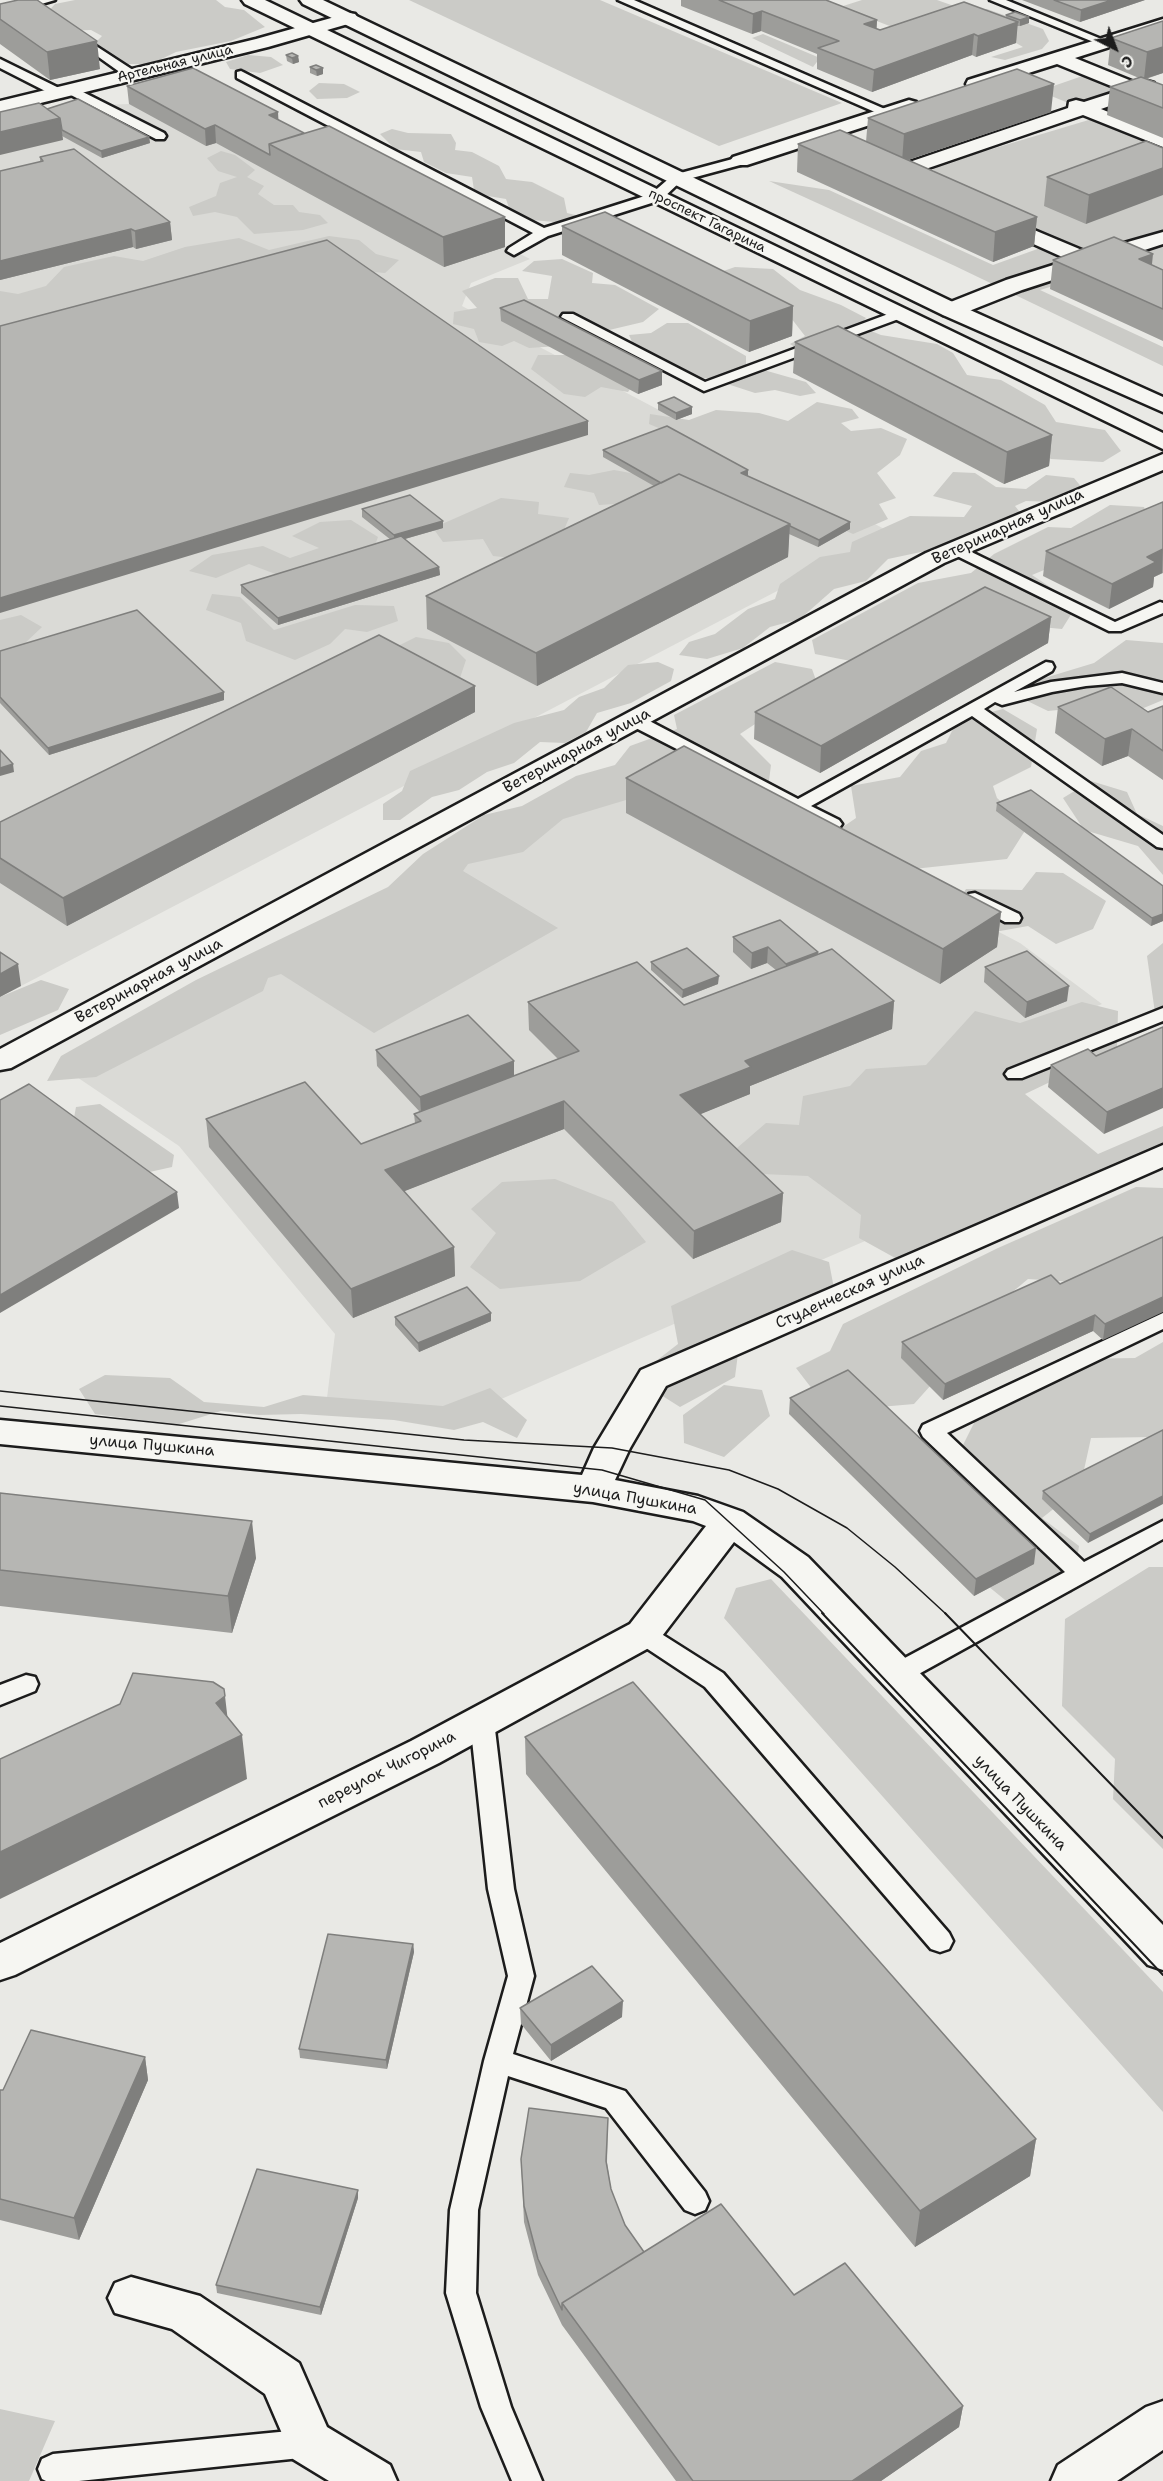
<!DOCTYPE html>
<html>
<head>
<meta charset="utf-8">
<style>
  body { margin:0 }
  #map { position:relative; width:1163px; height:2481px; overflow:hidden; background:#e9e9e5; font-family:"Shantell Sans",sans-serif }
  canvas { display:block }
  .north { position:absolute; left:1085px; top:18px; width:60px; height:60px; -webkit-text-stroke:4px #f6f6f2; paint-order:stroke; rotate:138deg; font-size:16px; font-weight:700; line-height:24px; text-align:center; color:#1c1c1c }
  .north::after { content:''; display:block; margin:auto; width:21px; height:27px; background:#1c1c1c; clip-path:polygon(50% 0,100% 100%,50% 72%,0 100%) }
</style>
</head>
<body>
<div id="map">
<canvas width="1163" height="2481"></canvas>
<div class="north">С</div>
</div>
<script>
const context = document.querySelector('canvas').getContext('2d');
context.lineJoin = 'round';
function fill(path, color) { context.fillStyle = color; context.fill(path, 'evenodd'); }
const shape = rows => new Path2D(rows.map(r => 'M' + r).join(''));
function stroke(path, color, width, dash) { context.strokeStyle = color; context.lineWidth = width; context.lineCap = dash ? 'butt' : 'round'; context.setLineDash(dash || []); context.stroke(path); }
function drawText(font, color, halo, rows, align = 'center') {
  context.font = font + ' "Shantell Sans",sans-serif'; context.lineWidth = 4.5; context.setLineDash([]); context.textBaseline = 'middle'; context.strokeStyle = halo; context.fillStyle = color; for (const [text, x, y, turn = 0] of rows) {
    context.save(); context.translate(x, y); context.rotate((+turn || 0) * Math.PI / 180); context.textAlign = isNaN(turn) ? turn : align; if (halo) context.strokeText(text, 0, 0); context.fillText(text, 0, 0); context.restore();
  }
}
fill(shape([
  [129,104,481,234,530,259,471,283,462,306,890,532,0,997,0,127,79,106],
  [652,750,1020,943,1102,1004,970,1060,1024,1172,469,1413,326,1406,335,1334,179,1146,62,1067]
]), '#dadad6');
fill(shape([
  [75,0,216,0,225,7,244,10,265,27,231,41,176,52,151,64,109,64,90,48,102,36,91,30,64,31,41,19,55,4],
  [409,0,600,0,842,103,719,146],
  [862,0,937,0,954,6,908,33,840,7],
  [987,9,1043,29,1049,41,1042,49,1005,60,991,57,1023,47,966,14],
  [763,34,820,58,813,67,752,38],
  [248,55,271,57,283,65,260,73,230,69,226,62],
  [1094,72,1138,90,1083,109,1039,91],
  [319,83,344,84,360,92,347,98,317,99,309,91],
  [1092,119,1163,147,1163,287,1120,266,1040,290,1163,347,1163,366,955,266,769,181,829,190,993,265,1043,247,942,188,932,167],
  [392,129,408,133,451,134,456,143,455,150,472,152,499,166,506,179,532,182,564,198,567,213,604,222,563,235,555,222,531,220,509,208,506,199,488,196,474,190,472,177,446,173,424,162,421,152,395,149,380,134],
  [221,151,235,155,255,170,247,177,264,186,258,194,274,205,293,205,299,212,320,215,328,223,303,230,254,234,237,217,215,212,193,216,189,207,216,196,220,183,237,177,218,171,207,158],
  [329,236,359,240,376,254,399,260,385,273,362,271,0,346,0,291,18,294,46,286,64,267,114,256,143,261,185,247,239,238,269,250],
  [562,259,593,273,592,283,615,285,659,309,643,322,605,331,576,316,557,322,559,346,529,348,514,341,502,346,479,342,474,329,453,324,454,312,477,308,462,291,495,278,518,278,528,299,548,299,552,276,522,271,534,261],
  [735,267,773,269,800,290,841,305,866,318,859,326,881,335,937,344,953,353,967,375,1001,380,1045,405,1056,422,1105,430,1121,451,1103,462,1051,459,1010,434,810,356,790,344,805,336,784,309,706,277],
  [667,323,688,323,746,356,746,365,806,382,816,393,800,396,775,390,755,393,709,378,679,380,641,362,629,335,651,333],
  [538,355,582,355,634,383,628,392,601,387,585,397,564,394,531,369],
  [817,402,852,409,859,418,841,423,851,431,881,428,907,439,900,455,877,473,896,498,879,504,888,519,853,534,780,500,692,442,649,424,650,414,689,420,716,410,759,413,788,421],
  [614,470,663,479,646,502,599,505,594,493,564,487,570,473,589,475],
  [953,472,975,473,996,487,1026,489,1046,475,1074,478,1083,489,1053,502,1026,501,1015,506,1023,516,954,545,888,559,866,581,834,589,800,619,770,627,743,648,707,659,679,655,689,642,715,634,748,609,775,599,780,584,820,557,850,552,852,542,910,516,964,517,972,506,933,496],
  [501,498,539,502,538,514,569,518,556,549,532,560,493,556,483,539,443,542,433,528],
  [1110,505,1144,507,1152,525,1032,575,1077,605,1062,629,1020,625,861,663,815,654,812,640,918,583,971,573,994,554,1048,527,1071,528],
  [351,520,378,537,374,548,278,575,249,564,216,578,189,571,212,555,263,546,290,558,319,548,292,536,320,522],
  [212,594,240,597,274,630,355,605,394,606,398,621,367,632,345,629,330,644,295,660,246,641,241,623,206,610],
  [21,615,42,627,24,644,0,651,0,620],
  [416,637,449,643,466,660,458,684,398,646],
  [1126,640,1163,643,1163,700,1134,712,1097,706,1048,711,1017,696,1038,680,1094,663],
  [658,662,674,669,671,681,631,703,597,713,586,732,565,743,540,742,514,763,487,772,459,790,432,797,400,820,383,820,383,804,402,791,410,771,514,723,564,710,579,697,604,688,628,665],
  [775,662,812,669,817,683,740,734,771,765,767,796,626,800,563,819,523,852,468,864,463,871,558,928,374,1033,281,974,268,978,263,991,96,1077,47,1081,61,1056,196,980,388,887,423,854,484,815,522,806,576,776,615,765,630,746,677,729,674,715],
  [1003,709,1037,729,1031,767,993,786,997,798,1028,826,1007,859,876,873,818,844,856,818,851,786,900,777,921,751,946,743,957,721],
  [1091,781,1127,792,1137,814,1163,826,1163,875,1138,846,1084,830,1063,798],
  [1036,872,1063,873,1106,901,1093,929,1056,944,1028,926,989,933,950,914,966,889,1022,890],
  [1163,943,1163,1025,1156,1020,1147,956],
  [41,980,69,989,58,1010,0,1035,0,997],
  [1082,1002,1118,1011,1117,1050,1025,1094,1098,1154,1163,1126,1163,1166,939,1261,897,1259,859,1238,861,1215,808,1176,762,1174,737,1148,766,1123,799,1125,803,1096,850,1086,866,1069,926,1065,975,1011,1020,1023],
  [100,1104,174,1155,172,1167,145,1173,73,1123,76,1107],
  [555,1179,613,1202,646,1242,580,1281,500,1289,470,1267,496,1233,471,1209,502,1182],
  [1136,1187,1163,1188,1163,1240,1075,1282,1028,1279,998,1304,948,1366,914,1404,845,1410,816,1394,796,1368,830,1351,843,1324,998,1248],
  [792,1250,829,1262,835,1294,741,1330,735,1377,680,1407,634,1378,678,1344,671,1306],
  [1163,1342,1163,1431,1153,1437,1091,1438,1080,1488,1042,1518,1079,1546,1072,1593,1010,1604,983,1582,960,1481,989,1470,963,1445,988,1395,1071,1359,1135,1358],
  [105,1375,170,1378,204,1402,264,1407,303,1395,443,1406,490,1388,527,1420,517,1438,483,1422,454,1430,394,1420,301,1414,259,1415,221,1411,176,1425,95,1414,79,1389],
  [724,1385,762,1390,770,1416,724,1457,684,1443,683,1415],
  [1149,1567,1163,1567,1163,1849,1113,1799,1115,1759,1062,1706,1065,1619],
  [771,1579,1163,1992,1163,2112,724,1618,736,1588],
  [0,2409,55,2421,29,2481,0,2481]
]), '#cbcbc7');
const service = shape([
  [34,0,55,0,38,5,34,4,34,0],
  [618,0,634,0,894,113,888,117,884,116,618,0],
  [990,0,1006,0,1111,43,1105,46,1101,45,990,0],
  [76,33,136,72,136,78,128,78,72,38,70,36,76,33],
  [0,59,63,90,65,93,63,96,55,96,0,68,0,59],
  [241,71,544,228,651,194,673,175,740,157,746,161,744,164,681,181,661,200,548,236,514,255,507,251,509,248,533,233,237,78,237,72,241,71],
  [71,86,164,133,166,136,164,139,156,139,67,93,67,87,71,86],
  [899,310,904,311,906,314,904,317,704,391,561,317,563,314,573,314,705,382,899,310],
  [955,544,1115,622,1160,602,1163,603,1163,613,1121,631,1109,631,949,552,947,549,949,546,955,544],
  [1046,662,1052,663,1054,667,1052,671,1014,692,1051,682,1122,673,1163,683,1163,693,1122,683,1086,686,1052,692,1002,705,995,702,984,709,1163,835,1163,848,1157,847,972,716,811,806,839,820,842,824,839,828,833,829,628,724,626,720,628,716,634,715,640,716,798,799,1046,662],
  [975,893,1019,914,1021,918,1019,922,1005,922,969,902,966,898,969,894,975,893],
  [1163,1008,1163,1021,1022,1078,1008,1078,1005,1074,1008,1070,1163,1008],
  [1163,1313,1163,1329,947,1433,1084,1562,1163,1521,1163,1539,906,1681,897,1683,888,1681,885,1674,888,1667,1065,1572,923,1437,920,1431,923,1425,1163,1313],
  [643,1625,652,1628,723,1673,949,1933,953,1941,949,1949,940,1952,931,1949,705,1687,634,1640,631,1634,634,1628,643,1625],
  [26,1675,35,1677,38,1684,35,1691,0,1705,0,1685,26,1675],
  [482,1711,491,1714,494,1721,514,1889,534,1976,513,2054,625,2091,705,2192,709,2201,705,2210,695,2214,685,2210,606,2108,508,2076,478,2210,476,2293,511,2407,542,2481,512,2481,481,2407,446,2293,450,2210,484,2061,508,1976,488,1889,470,1721,473,1714,482,1711],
  [310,2429,321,2433,325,2443,321,2453,310,2457,79,2481,46,2481,42,2479,38,2469,42,2459,53,2454,310,2429]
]);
const minor = shape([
  [1163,19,1163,30,1075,58,1139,84,1147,81,1154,83,1156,87,1155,90,1163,93,1163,105,1138,96,1101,109,1163,134,1163,147,1083,115,911,174,918,180,915,184,901,184,886,178,883,174,886,170,1068,108,1069,102,1076,100,1084,102,1121,90,1057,64,975,90,968,88,966,84,968,80,1163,19],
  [909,100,916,102,919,106,916,110,747,165,733,165,730,161,733,157,909,100],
  [996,214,1089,253,1163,232,1163,244,1022,290,959,315,951,316,943,315,940,310,943,305,1006,280,1069,260,989,224,986,220,989,216,996,214],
  [1163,454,1163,470,944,563,11,1068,0,1070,0,1049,926,553,1163,454],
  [1163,1145,1163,1167,666,1386,630,1448,615,1480,698,1496,743,1512,808,1557,1163,1925,1163,1970,1148,1965,782,1577,734,1542,656,1644,439,1763,15,1975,0,1980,0,1943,411,1741,630,1624,706,1526,693,1521,593,1502,0,1444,0,1420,582,1475,594,1448,641,1370,1163,1145],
  [131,2277,200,2296,299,2363,327,2427,390,2465,397,2481,329,2481,293,2459,265,2394,172,2329,115,2313,108,2298,115,2283,131,2277],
  [1163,2401,1163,2450,1117,2481,1051,2481,1058,2465,1146,2407,1163,2401]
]);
const tertiary = shape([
  [349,13,355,14,358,18,355,22,268,47,0,113,0,101,256,39,349,13]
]);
const primary = shape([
  [242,0,265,0,1163,433,1163,449,245,4,242,0],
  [300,0,323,0,959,305,1163,397,1163,412,943,315,303,4,300,0]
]);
stroke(service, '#1c1c1c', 5);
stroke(minor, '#1c1c1c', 5);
stroke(tertiary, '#1c1c1c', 5);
stroke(primary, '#1c1c1c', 5);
fill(service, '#f6f6f2');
fill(minor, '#f6f6f2');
fill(tertiary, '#f6f6f2');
fill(primary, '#f6f6f2');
stroke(shape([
  [0,1391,464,1440,612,1448,729,1470,778,1489,847,1528,895,1567,946,1614],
  [0,1406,602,1470,705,1500,784,1572,824,1614]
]), '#1c1c1c', 1.5);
stroke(shape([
  [822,1613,1163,1975],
  [945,1613,1163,1838]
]), '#1c1c1c', 2);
fill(shape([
  [681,0,826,0,877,20,876,29,880,30,1006,18,1006,15,1029,17,1029,23,1020,26,1017,26,1016,43,976,57,972,55,872,92,817,69,817,54,761,31,752,34,681,6],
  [1022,0,1145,0,1080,22],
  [0,4,100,69,50,80,0,44],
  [1163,21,1163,73,1146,79,1163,85,1163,138,1107,115,1110,87,1139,78,1108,65,1111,38],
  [286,55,298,56,299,62,293,64,287,61],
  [316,65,323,74,317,76,310,73,310,67],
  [127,86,278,120,304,133,505,217,505,247,444,267,216,143,206,146,129,104],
  [47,109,149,137,150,143,102,158,62,136,63,140],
  [1051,112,908,160,1037,217,1034,246,993,262,797,172,798,144,866,142,868,118],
  [1146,141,1086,224,1044,206,1047,177],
  [40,157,170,222,172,240,136,249,133,247,0,280,0,171,40,162],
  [562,226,793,306,792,336,749,352,562,255],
  [1053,260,1152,265,1163,270,1163,341,1050,289],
  [500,308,662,385,638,394,501,321],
  [795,342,1052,435,1049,466,1004,484,793,373],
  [658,403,692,407,692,414,676,420,658,410],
  [603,450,748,470,748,477,850,529,818,547,789,534,788,557,537,686,427,629,426,596,654,486,603,457],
  [1163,502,1163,573,1154,577,1153,587,1109,609,1043,576,1046,551],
  [362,509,443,521,443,528,405,539,439,567,440,575,278,625,241,593,241,585,391,540,362,517],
  [1051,617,1048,643,820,773,754,739,755,712],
  [0,651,224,692,224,700,49,755,0,703],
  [475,686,475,712,67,926,0,883,0,822],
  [1163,706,1163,780,1128,756,1102,766,1055,733,1058,707,1148,712],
  [626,778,1001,912,997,947,940,984,626,813],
  [997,803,1163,886,1163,921,1151,926,996,811],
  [733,937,818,954,894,1001,892,1029,750,1086,750,1094,700,1114,783,1193,781,1222,693,1259,564,1129,404,1191,454,1247,455,1276,353,1318,209,1147,206,1119,361,1144,415,1123,414,1114,420,1112,377,1066,376,1050,514,1076,558,1059,529,1030,528,1002,684,1005,776,970,767,963,751,969,733,952],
  [651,962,718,984,682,998,651,970],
  [985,967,1067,1001,1025,1018,984,982],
  [1163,1027,1104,1134,1048,1087,1051,1065,1096,1056],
  [1163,1237,1103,1340,1093,1331,943,1400,901,1358,902,1342,1060,1284],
  [395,1317,491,1321,419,1352,395,1325],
  [790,1398,1034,1564,974,1596,789,1414],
  [1163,1430,1088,1543,1042,1499,1043,1491],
  [0,1493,256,1558,232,1633,0,1606],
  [525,1737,1036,2139,1030,2176,915,2247,526,1774],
  [413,1944,414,1952,387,2069,300,2058,299,2049],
  [520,2008,622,2017,551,2061,521,2024],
  [145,2057,148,2080,79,2240,0,2220,0,2090,3,2090],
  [608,2118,607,2163,611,2189,625,2225,644,2252,794,2295,963,2406,959,2427,881,2481,676,2481,562,2325,538,2275,524,2222,521,2159],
  [358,2198,321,2315,217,2293,216,2285]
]), '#9d9d9a');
fill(shape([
  [1112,0,1145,0,1080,22,1081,10],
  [762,11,761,31,752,34,753,14],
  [1029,17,1029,23,1020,26,1020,20],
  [877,20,876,41,864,24],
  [1018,22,1016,43,976,57,978,36],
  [974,34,972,55,872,92,874,70],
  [97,41,100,69,50,80,47,52],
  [1163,47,1163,73,1144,79,1147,52],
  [298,56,299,62,293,64,292,58],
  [323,68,323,74,317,76,316,70],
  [1054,84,1051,112,902,162,904,134],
  [278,112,279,130,269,115],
  [60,118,63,140,0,155,0,132],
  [215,125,216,143,206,146,205,129],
  [149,137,150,143,102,158,101,151],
  [1163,168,1163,195,1086,224,1089,195],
  [505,217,505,247,444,267,443,237],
  [1037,217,1034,246,993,262,995,232],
  [170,222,172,240,136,249,135,231],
  [131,229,133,247,0,280,0,261],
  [1153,254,1150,284,1139,259],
  [793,306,792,336,749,352,750,321],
  [662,371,662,385,638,394,639,380],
  [692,407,692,414,676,420,676,413],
  [588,421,588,435,0,613,0,598],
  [1052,435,1049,466,1004,484,1007,452],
  [748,470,748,477,741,473],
  [443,521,443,528,394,542,394,535],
  [850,522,850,529,818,547,819,540],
  [790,524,788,557,537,686,536,653],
  [1163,549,1162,573,1154,577,1153,587,1109,609,1112,584,1147,557],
  [439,567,440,575,278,625,278,618],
  [1051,617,1048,643,820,773,821,746],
  [475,686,475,712,67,926,63,898],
  [224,692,224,700,49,755,48,748],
  [1132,729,1128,756,1102,766,1105,739],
  [13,764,14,772,0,776,0,768],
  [1001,912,997,947,940,984,943,949],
  [1163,914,1163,921,1151,926,1152,918],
  [768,947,767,963,751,969,752,953],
  [818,952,817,967,786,979,786,964],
  [18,964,21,986,0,997,0,974],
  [719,976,718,984,682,998,683,990],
  [1069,986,1067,1001,1025,1018,1027,1002],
  [894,1001,892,1029,750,1086,750,1094,679,1123,680,1095,745,1061],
  [514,1061,514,1077,421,1112,420,1097],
  [1163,1088,1163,1108,1104,1134,1107,1112],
  [564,1101,564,1129,387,1198,385,1170],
  [177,1192,179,1208,0,1313,0,1295],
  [783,1193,781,1222,693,1259,694,1231],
  [454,1247,455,1276,353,1318,351,1289],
  [1163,1297,1163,1312,1103,1340,1105,1324],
  [491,1313,491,1321,419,1352,418,1343],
  [1095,1315,1093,1331,943,1400,945,1384],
  [1163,1496,1163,1504,1088,1543,1090,1534],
  [252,1521,256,1558,232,1633,228,1596],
  [1036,1548,1034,1564,974,1596,976,1579],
  [225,1696,230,1739,242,1735,247,1779,0,1899,0,1852,216,1703],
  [413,1944,414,1952,387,2069,386,2060],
  [623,2001,622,2017,551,2061,551,2045],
  [145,2057,148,2080,79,2240,74,2218],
  [1036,2139,1030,2176,915,2247,920,2211],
  [358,2190,358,2198,321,2315,320,2307],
  [963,2406,959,2427,881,2481,852,2481]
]), '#7f7f7d');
const building = shape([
  [18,0,37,0,97,41,47,52,0,19,0,4,18,0],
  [719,0,826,0,877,20,864,24,880,30,964,2,1018,22,978,36,974,34,874,70,818,48,839,41,762,11,753,14,719,0],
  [1054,0,1112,0,1081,10,1054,0],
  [1015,12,1029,17,1020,20,1006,15,1015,12],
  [1163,21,1163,47,1147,52,1111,38,1163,21],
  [292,53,298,56,292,58,286,55,292,53],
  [316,65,323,68,316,70,310,67,316,65],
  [193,68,278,112,269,115,304,133,269,144,270,155,215,125,205,129,127,86,193,68],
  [1017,69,1054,84,904,134,868,118,1017,69],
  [1141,77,1163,85,1163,108,1110,87,1141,77],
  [78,99,149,137,101,151,62,130,60,118,47,109,78,99],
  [39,103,60,118,0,132,0,112,39,103],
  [329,126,505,217,443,237,269,144,329,126],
  [840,130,1037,217,995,232,798,144,840,130],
  [1146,141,1163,148,1163,168,1089,195,1047,177,1146,141],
  [74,149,170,222,135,231,131,229,0,261,0,171,43,161,40,157,74,149],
  [605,212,793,306,750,321,562,226,605,212],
  [1114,237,1153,254,1139,259,1163,270,1163,309,1053,260,1114,237],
  [327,240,588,421,0,598,0,326,327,240],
  [524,300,662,371,639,380,500,308,524,300],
  [838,326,1052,435,1007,452,795,342,838,326],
  [674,397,692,407,676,413,658,403,674,397],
  [667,426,748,470,741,473,850,522,819,540,790,526,790,524,679,474,661,483,603,450,667,426],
  [679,474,790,524,536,653,426,596,679,474],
  [410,495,443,521,394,535,362,509,410,495],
  [1163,502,1163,549,1147,557,1156,562,1112,584,1046,551,1163,502],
  [401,536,439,567,278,618,241,585,401,536],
  [985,587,1051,617,821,746,755,712,985,587],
  [137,610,224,692,48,748,0,697,0,651,137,610],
  [379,635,475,686,63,898,0,858,0,822,379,635],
  [1111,687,1148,712,1163,706,1163,751,1132,729,1105,739,1058,707,1111,687],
  [684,746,1001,912,943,949,626,778,684,746],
  [0,750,13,764,0,768,0,750],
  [1031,790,1163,886,1163,914,1152,918,997,803,1031,790],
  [780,920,818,952,786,964,768,947,752,953,733,937,780,920],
  [687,948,719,976,683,990,651,962,687,948],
  [832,949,894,1001,745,1061,751,1067,680,1095,783,1193,694,1231,564,1101,385,1170,454,1247,351,1289,206,1119,305,1082,361,1144,421,1121,414,1114,579,1051,528,1002,637,962,684,1005,832,949],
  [1027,951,1069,986,1027,1002,985,967,1027,951],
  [0,952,18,964,0,974,0,952],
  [468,1015,514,1061,420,1097,376,1050,468,1015],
  [1163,1027,1163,1088,1107,1112,1051,1065,1088,1049,1096,1056,1163,1027],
  [29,1084,177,1192,0,1295,0,1100,29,1084],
  [1163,1237,1163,1297,1105,1324,1095,1315,945,1384,902,1342,1051,1275,1060,1284,1163,1237],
  [467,1287,491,1313,418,1343,395,1317,467,1287],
  [848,1370,1036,1548,976,1579,790,1398,848,1370],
  [1163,1430,1163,1496,1090,1534,1043,1491,1163,1430],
  [0,1493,252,1521,228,1596,0,1570,0,1493],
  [133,1673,213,1682,224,1689,225,1696,216,1703,242,1735,0,1852,0,1759,120,1704,133,1673],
  [633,1682,1036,2139,920,2211,525,1737,633,1682],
  [328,1934,413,1944,386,2060,299,2049,328,1934],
  [592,1966,623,2001,551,2045,520,2008,592,1966],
  [31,2030,145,2057,74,2218,0,2199,0,2090,3,2090,31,2030],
  [529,2108,608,2118,606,2161,611,2189,625,2225,644,2252,562,2303,562,2310,538,2259,524,2206,521,2159,529,2108],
  [257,2169,358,2190,320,2307,216,2285,257,2169],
  [721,2204,794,2295,845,2263,963,2406,852,2481,693,2481,562,2303,721,2204]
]);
fill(building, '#b6b6b3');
stroke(building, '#7f7f7d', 1.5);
drawText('14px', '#1c1c1c', '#f6f6f2', [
  ["Артельная улица",175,64,-14],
  ["проспект Гагарина",707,221,26]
]);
drawText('16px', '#1c1c1c', '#f6f6f2', [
  ["Ветеринарная улица",1008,527,-24],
  ["Ветеринарная улица",577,751,-28],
  ["Ветеринарная улица",149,981,-28],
  ["Студенческая улица",850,1292,-24],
  ["улица Пушкина",152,1446,5],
  ["улица Пушкина",635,1499,10],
  ["переулок Чигорина",387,1770,-27],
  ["улица Пушкина",1020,1803,46]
]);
</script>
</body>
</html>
